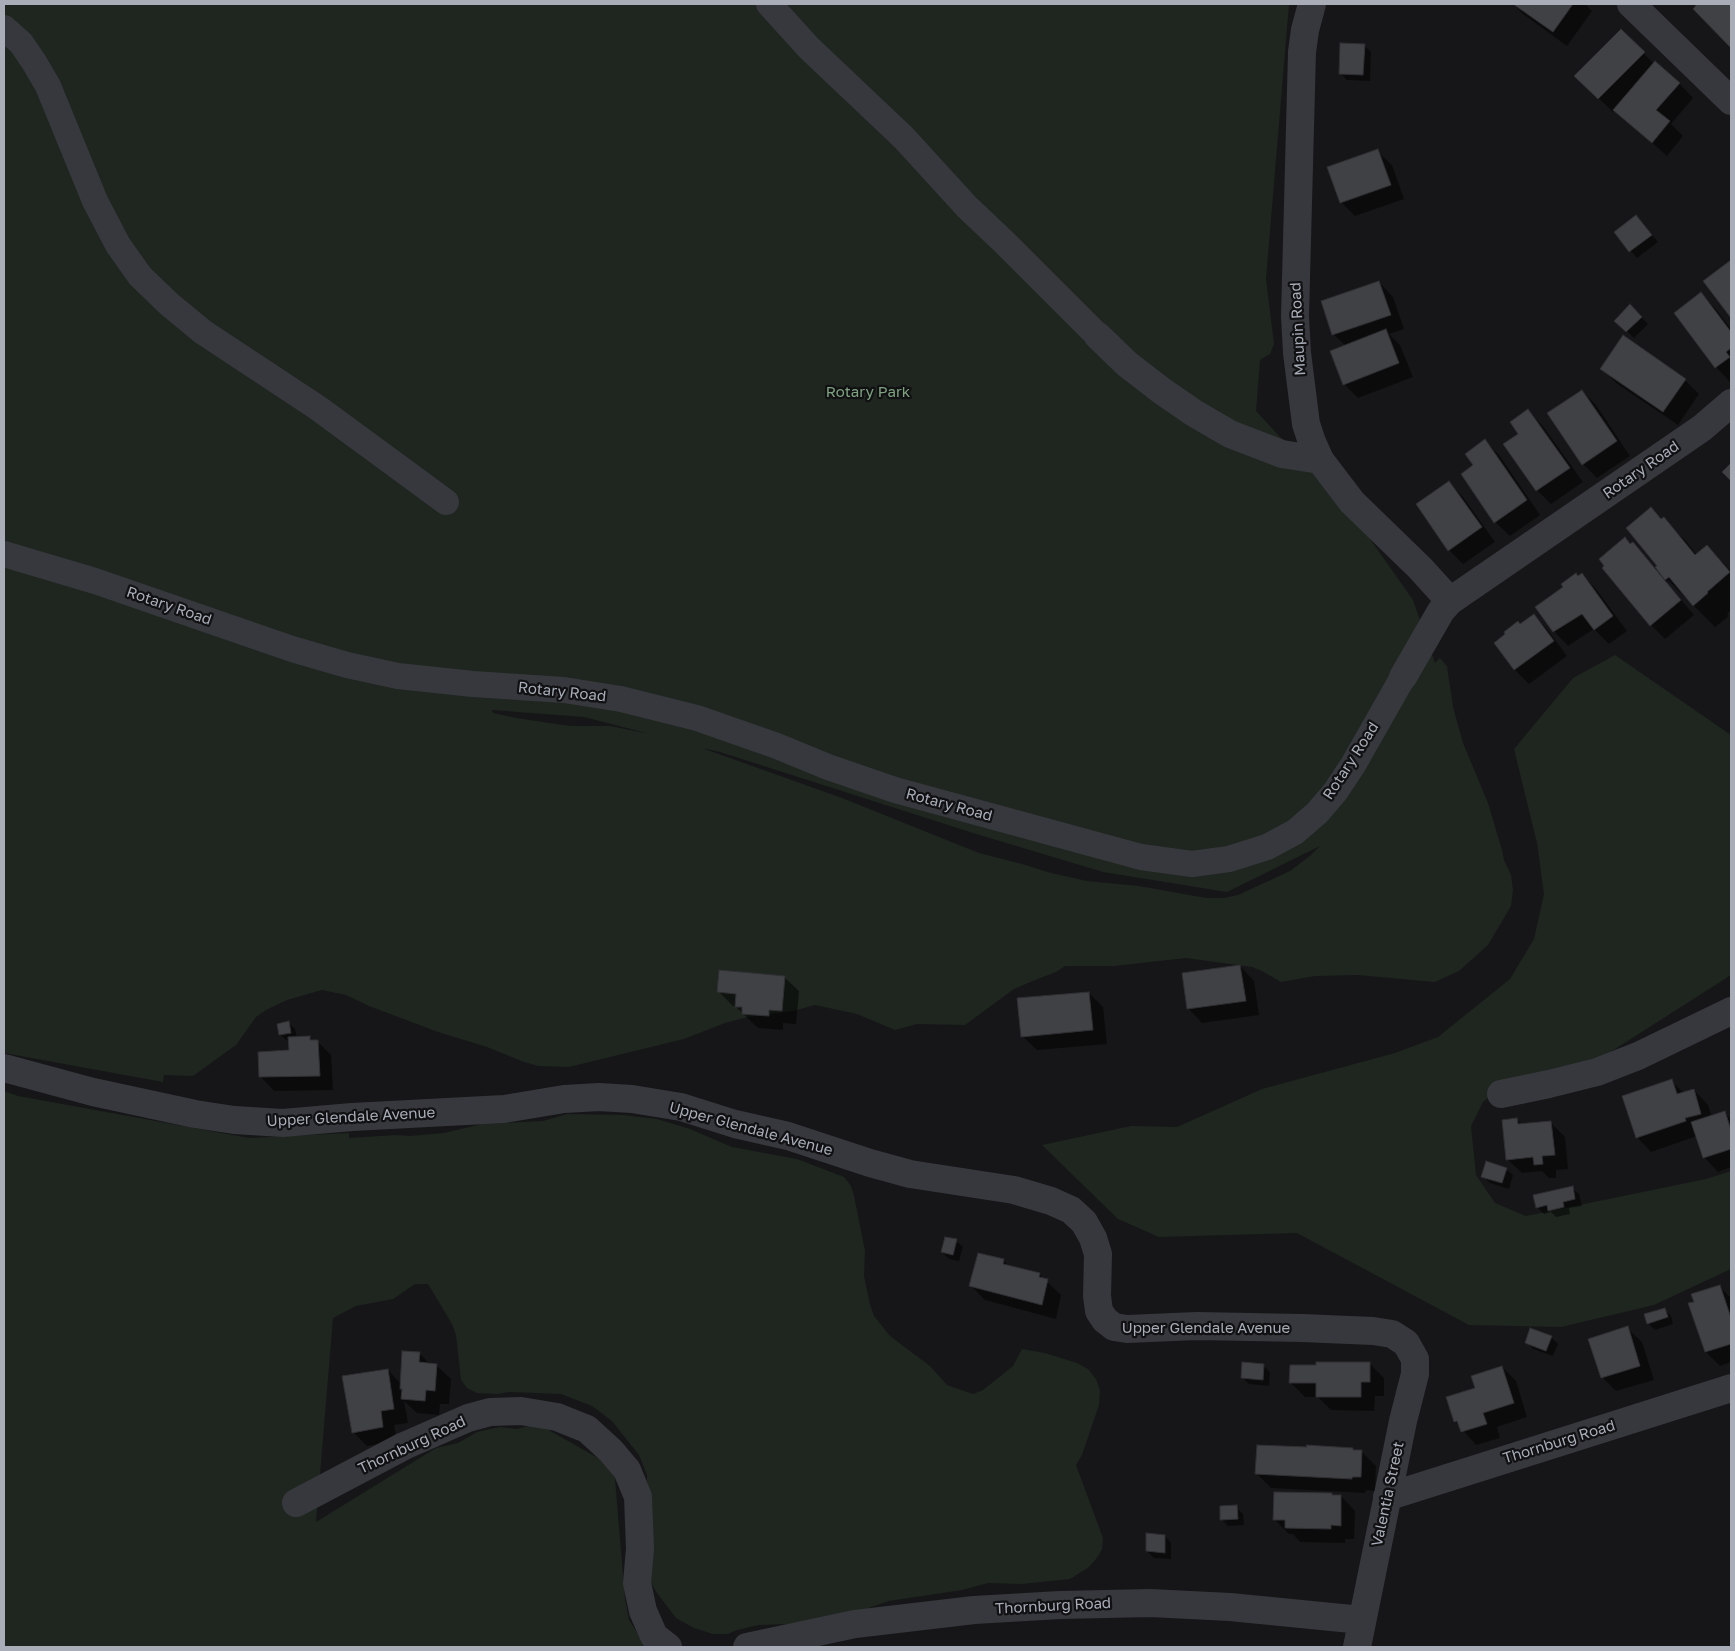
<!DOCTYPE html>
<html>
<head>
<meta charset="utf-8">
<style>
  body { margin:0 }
  #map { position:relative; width:1735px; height:1651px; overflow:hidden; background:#161618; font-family:"Golos Text",sans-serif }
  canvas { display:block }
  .frame { position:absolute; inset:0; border:5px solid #a8adb8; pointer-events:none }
</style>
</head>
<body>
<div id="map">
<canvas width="1735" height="1651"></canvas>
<div class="frame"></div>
</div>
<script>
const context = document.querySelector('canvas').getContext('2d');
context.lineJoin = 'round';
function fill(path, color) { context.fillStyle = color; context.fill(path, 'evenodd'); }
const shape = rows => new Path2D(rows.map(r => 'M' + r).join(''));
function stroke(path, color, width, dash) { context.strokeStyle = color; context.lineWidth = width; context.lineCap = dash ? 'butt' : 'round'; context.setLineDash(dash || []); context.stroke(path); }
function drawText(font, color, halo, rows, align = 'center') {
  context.font = font + ' "Golos Text",sans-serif'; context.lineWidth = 4.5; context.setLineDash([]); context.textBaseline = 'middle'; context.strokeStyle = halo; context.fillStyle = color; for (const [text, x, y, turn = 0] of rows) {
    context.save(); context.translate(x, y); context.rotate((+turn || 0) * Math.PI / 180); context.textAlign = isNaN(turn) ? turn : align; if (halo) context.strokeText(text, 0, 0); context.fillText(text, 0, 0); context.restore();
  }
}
fill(shape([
  [4,4,1289,4,1266,279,1274,344,1270,354,1260,360,1256,411,1356,519,1413,600,1435,663,1440,658,1447,666,1453,707,1463,743,1488,803,1502,850,1504,860,1511,875,1513,890,1511,906,1488,945,1459,971,1435,982,1358,975,1315,976,1281,982,1262,971,1252,967,1186,958,1114,966,1065,966,1056,972,1035,980,1014,989,965,1025,917,1024,895,1030,857,1014,815,1005,793,1011,748,1017,725,1023,684,1039,569,1067,538,1066,524,1062,487,1047,438,1032,369,1006,346,995,322,990,287,1000,266,1010,256,1017,236,1045,193,1076,164,1075,163,1082,4,1053],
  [492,710,584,717,650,734,610,726,570,726,516,718,493,713],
  [702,748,720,752,973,833,1103,872,1227,892,1320,846,1311,855,1290,871,1238,895,1224,898,1206,898,1139,886,1087,881,1051,873,1022,864,979,853,842,798],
  [1615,655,1731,735,1731,975,1590,1065,1503,1086,1483,1102,1471,1126,1476,1175,1495,1203,1526,1216,1706,1179,1731,1171,1731,1269,1654,1305,1561,1327,1469,1325,1297,1233,1159,1237,1118,1219,1042,1145,1131,1126,1177,1127,1262,1089,1395,1053,1438,1037,1510,979,1534,939,1544,894,1537,843,1514,749,1573,678],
  [4,1091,18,1096,249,1138,349,1133,349,1138,396,1135,410,1136,444,1133,482,1124,543,1121,567,1114,623,1115,657,1119,690,1129,732,1147,797,1159,844,1177,851,1186,854,1196,865,1251,864,1276,870,1304,874,1316,890,1336,930,1366,947,1385,973,1394,983,1390,1013,1366,1022,1349,1045,1353,1077,1363,1088,1369,1096,1379,1100,1390,1099,1405,1082,1455,1076,1465,1103,1538,1102,1550,1096,1559,1089,1567,1070,1579,1022,1584,988,1583,962,1590,889,1601,845,1616,817,1623,759,1625,737,1630,728,1634,713,1634,694,1628,676,1618,657,1593,651,1583,646,1562,647,1475,639,1455,612,1421,592,1406,561,1394,509,1392,498,1394,477,1393,467,1388,461,1380,456,1335,452,1324,428,1284,415,1284,393,1299,356,1306,333,1318,316,1522,436,1448,458,1443,477,1432,500,1427,516,1429,538,1424,614,1467,625,1599,629,1620,645,1645,649,1647,4,1647]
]), '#1e261f');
fill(shape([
  [1513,4,1585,4,1592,11,1567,46,1523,14],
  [1699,4,1731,4,1731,46,1694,9],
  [1621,30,1654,64,1679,83,1693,98,1671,124,1683,136,1667,156,1615,110,1613,112,1576,76],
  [1364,45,1371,52,1370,81,1347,80,1340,73],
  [1377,151,1392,165,1404,199,1355,216,1341,202],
  [1636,216,1658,242,1637,258,1615,233],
  [1731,261,1731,316,1705,282],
  [1379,282,1393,297,1404,329,1389,334,1400,345,1413,377,1358,398,1344,384,1346,346,1333,334],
  [1701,294,1715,308,1731,329,1730,382,1716,367,1676,313],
  [1630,306,1648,324,1634,338,1616,321],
  [1602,368,1685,380,1699,394,1678,425,1616,383],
  [1582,391,1596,405,1630,456,1597,478,1583,464],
  [1528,411,1542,425,1583,482,1551,504,1537,490,1520,434],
  [1485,441,1499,455,1540,515,1510,536,1495,522,1475,465],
  [1449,483,1463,497,1495,542,1463,564,1449,550],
  [1651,509,1685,540,1697,555,1707,546,1731,571,1731,610,1727,614,1729,616,1715,627,1668,580,1666,582,1694,615,1665,639,1651,625,1631,545,1632,544,1656,569,1659,566],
  [1582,574,1596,589,1627,631,1609,644,1594,629,1568,646,1554,631,1536,607],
  [1534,615,1548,630,1567,656,1529,684,1515,670,1520,625],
  [1240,966,1254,981,1259,1015,1202,1023,1188,1008],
  [784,977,799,991,796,1024,783,1023,783,1030,758,1028,736,1007,733,1006,719,992],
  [1089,993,1103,1007,1107,1044,1037,1050,1022,1036],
  [288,1022,295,1029,297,1038,309,1037,313,1041,317,1041,331,1055,333,1090,274,1091,260,1076,290,1051,290,1041,287,1041,280,1034],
  [1671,1081,1684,1093,1694,1090,1708,1105,1712,1117,1724,1112,1731,1119,1731,1167,1718,1172,1704,1157,1697,1136,1651,1152,1637,1137],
  [1517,1120,1523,1125,1551,1123,1565,1137,1568,1169,1556,1170,1556,1178,1549,1178,1542,1171,1522,1173,1507,1159],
  [1506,1169,1513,1175,1509,1189,1490,1183,1483,1176],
  [1572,1188,1579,1194,1582,1206,1569,1208,1570,1214,1556,1217,1551,1212,1544,1214,1537,1207],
  [956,1241,963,1247,959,1261,949,1259,942,1252],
  [1003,1260,1010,1267,1039,1274,1061,1295,1056,1319,985,1300,971,1286],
  [1720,1287,1731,1298,1731,1362,1720,1366,1706,1352,1690,1304,1695,1302],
  [1664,1309,1671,1316,1673,1324,1655,1330,1648,1323],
  [1627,1328,1642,1342,1654,1380,1616,1391,1602,1377],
  [1551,1337,1558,1344,1553,1356,1533,1349,1527,1342],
  [419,1353,430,1364,436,1365,451,1379,449,1404,440,1404,439,1415,417,1413,404,1401,408,1423,394,1425,397,1441,367,1446,353,1432,388,1370,401,1384],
  [1370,1364,1384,1378,1384,1396,1375,1396,1374,1411,1331,1410,1318,1397,1305,1397,1290,1382],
  [1263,1365,1270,1372,1269,1386,1249,1384,1243,1378],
  [1502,1367,1516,1381,1527,1417,1497,1427,1500,1438,1476,1445,1455,1421,1477,1389],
  [1353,1449,1354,1451,1361,1451,1376,1466,1375,1491,1366,1490,1365,1493,1271,1488,1257,1474],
  [1331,1494,1333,1496,1341,1496,1355,1511,1354,1539,1345,1539,1345,1543,1300,1542,1293,1534,1289,1534,1275,1520],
  [1236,1507,1243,1514,1244,1525,1228,1526,1221,1519],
  [1165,1536,1171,1543,1171,1559,1154,1558,1147,1551]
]), '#0007');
const building = shape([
  [1513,4,1573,4,1553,32,1513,4],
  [1697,4,1731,4,1731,48,1693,9,1697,4],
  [1621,29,1645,52,1598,99,1574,76,1621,29],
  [1340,43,1365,44,1363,75,1339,74,1340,43],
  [1655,61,1680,83,1656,110,1670,121,1652,143,1613,110,1655,61],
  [1378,149,1391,185,1340,203,1327,167,1378,149],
  [1636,215,1652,235,1629,252,1614,232,1636,215],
  [1731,260,1731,318,1703,281,1731,260],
  [1379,281,1391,315,1332,335,1321,301,1379,281],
  [1701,292,1731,332,1731,348,1726,352,1730,357,1715,368,1674,313,1701,292],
  [1630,304,1642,317,1626,332,1614,321,1630,304],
  [1386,329,1399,363,1343,385,1330,351,1386,329],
  [1623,335,1686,379,1663,412,1600,369,1623,335],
  [1582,390,1617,441,1582,465,1547,413,1582,390],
  [1528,409,1570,468,1536,491,1503,444,1518,434,1510,422,1528,409],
  [1485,439,1527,500,1494,523,1461,474,1473,465,1465,454,1485,439],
  [1731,463,1731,481,1722,472,1731,463],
  [1449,481,1482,527,1448,551,1416,504,1449,481],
  [1651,507,1661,519,1664,517,1695,555,1707,545,1730,572,1707,592,1708,593,1693,606,1669,577,1665,580,1655,567,1657,566,1626,528,1651,507],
  [1625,537,1630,544,1633,542,1681,600,1650,626,1602,568,1604,566,1599,559,1625,537],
  [1576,573,1578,576,1582,573,1613,616,1594,630,1582,614,1553,632,1535,607,1563,587,1561,584,1576,573],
  [1534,614,1554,641,1514,670,1494,643,1505,634,1504,632,1518,621,1520,624,1534,614],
  [1240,965,1246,1001,1187,1009,1182,973,1240,965],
  [719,970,785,976,782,1011,769,1010,769,1016,742,1014,742,1007,735,1007,736,994,717,992,719,970],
  [1089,992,1093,1030,1021,1037,1017,998,1089,992],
  [289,1021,291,1033,279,1035,277,1024,289,1021],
  [310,1036,310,1040,318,1040,320,1076,259,1077,258,1052,289,1050,288,1037,310,1036],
  [1672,1079,1677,1094,1694,1089,1701,1114,1685,1118,1686,1121,1636,1138,1622,1096,1672,1079],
  [1725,1111,1731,1130,1731,1149,1703,1158,1691,1122,1725,1111],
  [1517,1118,1518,1124,1551,1121,1555,1155,1542,1156,1543,1164,1534,1165,1533,1157,1506,1160,1502,1120,1517,1118],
  [1486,1161,1507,1168,1502,1183,1481,1177,1486,1161],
  [1573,1186,1575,1199,1563,1202,1564,1207,1548,1211,1547,1205,1536,1208,1533,1195,1573,1186],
  [945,1237,957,1239,953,1255,941,1252,945,1237],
  [978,1253,1004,1259,1003,1264,1040,1273,1039,1277,1048,1279,1042,1305,969,1286,978,1253],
  [1720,1285,1731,1318,1731,1344,1705,1352,1688,1303,1694,1302,1691,1294,1720,1285],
  [1665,1308,1668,1317,1647,1324,1644,1314,1665,1308],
  [1628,1326,1640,1366,1601,1378,1588,1339,1628,1326],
  [1530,1328,1552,1336,1546,1351,1525,1343,1530,1328],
  [402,1351,420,1352,419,1362,437,1364,435,1391,426,1390,425,1401,401,1399,402,1389,400,1389,402,1351],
  [1242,1362,1264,1364,1263,1380,1241,1378,1242,1362],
  [1316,1362,1370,1362,1370,1382,1361,1382,1361,1397,1316,1397,1316,1383,1289,1383,1290,1365,1316,1365,1316,1362],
  [1502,1366,1514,1403,1483,1413,1487,1424,1461,1432,1457,1421,1454,1422,1446,1397,1475,1388,1471,1376,1502,1366],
  [388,1369,394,1409,381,1411,383,1427,352,1433,342,1376,388,1369],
  [1257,1445,1307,1447,1306,1445,1353,1448,1353,1450,1362,1450,1361,1477,1352,1477,1352,1479,1255,1474,1257,1445],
  [1274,1492,1332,1493,1332,1495,1341,1495,1341,1526,1331,1525,1331,1529,1285,1528,1285,1520,1273,1520,1274,1492],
  [1237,1505,1238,1519,1220,1520,1220,1506,1237,1505],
  [1146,1533,1165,1535,1165,1553,1146,1551,1146,1533]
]);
fill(building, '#404145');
stroke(building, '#303034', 1);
stroke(shape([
  [769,4,809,48,904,138,967,207,1005,243,1098,336],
  [4,28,21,43,34,62,48,86,95,201,118,245,140,276,169,304,203,332,318,408,446,502],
  [4,554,95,581,292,649,347,665,398,676,473,684,564,690,621,699,697,718,777,746,828,767,895,790,1141,857,1192,864,1229,859,1267,847,1295,832,1317,813,1335,792,1353,765,1403,677]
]), '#37383d', 26);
stroke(shape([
  [1312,4,1305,30,1302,52,1295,316,1297,353,1306,424,1312,442,1320,460,1352,502,1420,568,1450,601],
  [1631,4,1731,101],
  [1098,336,1127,364,1162,391,1194,413,1230,434,1282,454,1320,460],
  [1403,677,1441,611,1450,601,1702,428,1731,403],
  [4,1068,93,1092,195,1114,234,1120,283,1123,352,1117,504,1109,564,1099,599,1097,632,1099,681,1107,735,1124,788,1136,870,1163,910,1174,1014,1190,1051,1201,1071,1210,1084,1222,1093,1238,1098,1254,1097,1296,1099,1311,1105,1320,1114,1327,1127,1329,1197,1326,1302,1328,1373,1331,1392,1334,1406,1343,1415,1359,1415,1374,1403,1421,1357,1647],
  [1501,1094,1549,1084,1597,1072,1638,1056,1731,1011],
  [1387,1497,1731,1388],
  [296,1503,404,1446,468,1418,490,1412,521,1411,557,1417,587,1429,611,1451,627,1470,638,1497,640,1549,637,1583,643,1611,654,1636,668,1647],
  [747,1647,855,1624,974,1610,1060,1605,1150,1603,1230,1607,1362,1620]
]), '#37383d', 28);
drawText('15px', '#a8adb8', '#111113', [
  ["Maupin Road",1298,329,-93],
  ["Rotary Road",1641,470,-35],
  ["Rotary Road",169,606,19],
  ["Rotary Road",562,692,6],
  ["Rotary Road",1351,761,-57],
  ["Rotary Road",949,805,15],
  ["Upper Glendale Avenue",351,1117,-3],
  ["Upper Glendale Avenue",751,1129,15],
  ["Upper Glendale Avenue",1206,1328],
  ["Thornburg Road",1559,1442,-17],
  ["Thornburg Road",412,1445,-25],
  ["Valentia Street",1388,1494,-78],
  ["Thornburg Road",1053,1606,-3]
]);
drawText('15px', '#7fa381', '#111113', [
  ["Rotary Park",868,392]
]);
</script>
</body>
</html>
